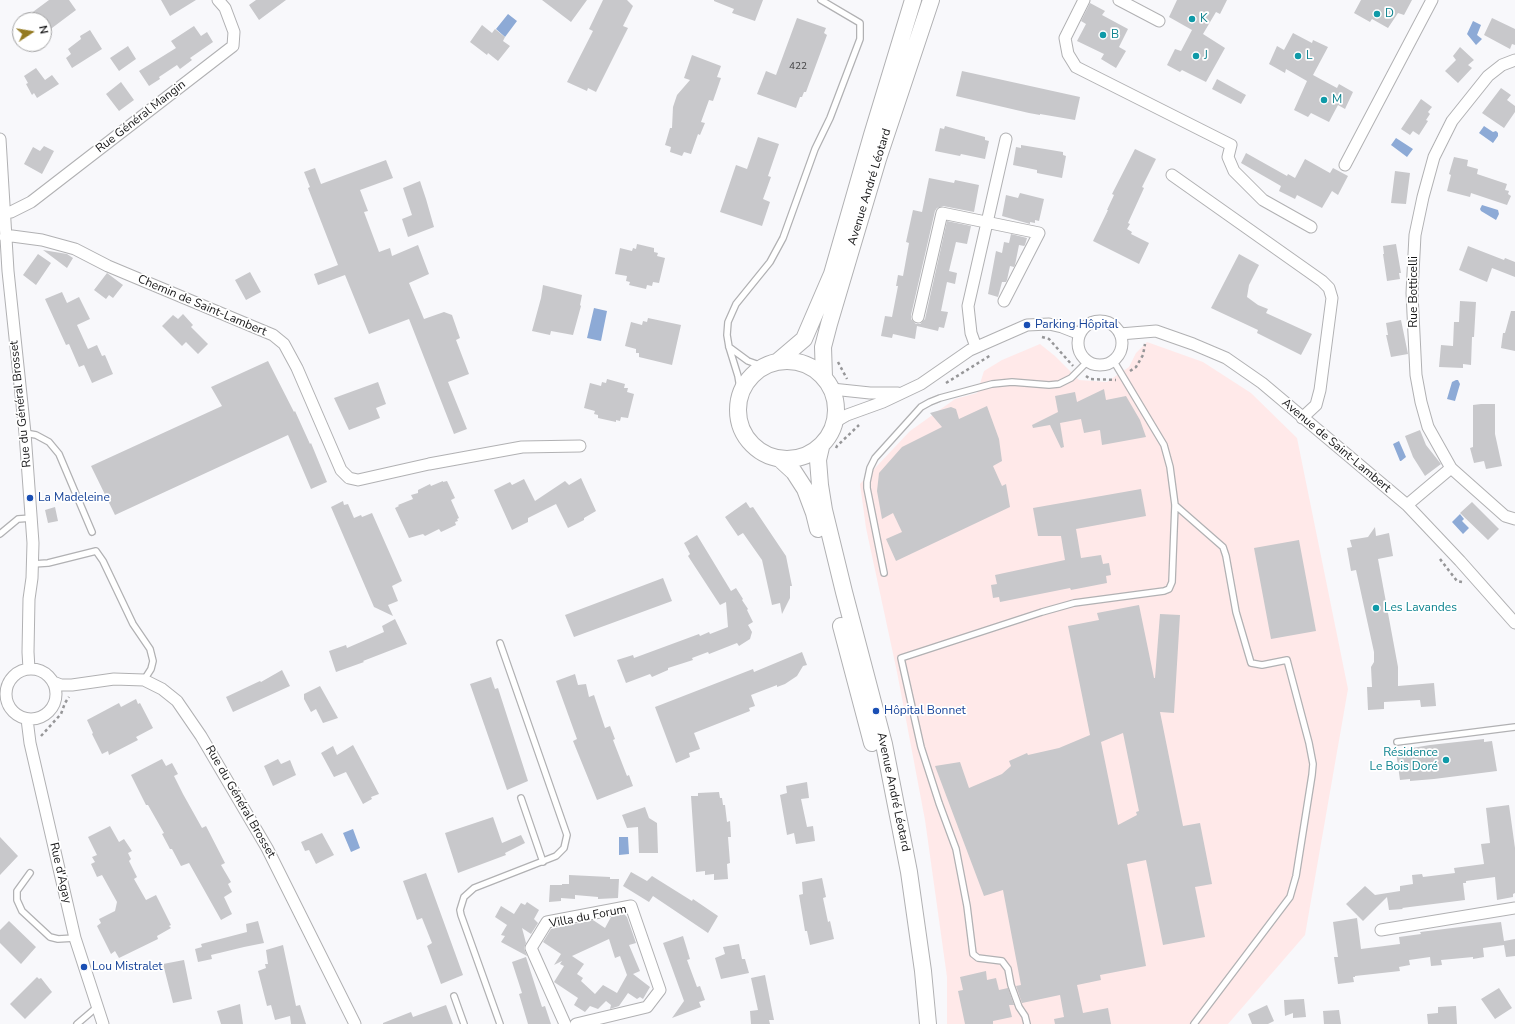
<!DOCTYPE html>
<html>
<head>
<meta charset="utf-8">
<style>
  body { margin:0 }
  #map { position:relative; width:1515px; height:1024px; overflow:hidden; background:#f8f8fb; font-family:"Nunito Sans",sans-serif }
  canvas { display:block }
  .north { position:absolute; left:12px; top:12px; width:40px; height:40px; box-sizing:border-box; background:#fff; border:1px solid #a2a2a3; border-radius:50%; rotate:78deg; font-size:11px; font-weight:700; line-height:16px; text-align:center; color:#171718 }
  .north::after { content:''; display:block; margin:auto; width:14px; height:18px; background:#947a21; clip-path:polygon(50% 0,100% 100%,50% 72%,0 100%) }
</style>
</head>
<body>
<div id="map">
<canvas width="1515" height="1024"></canvas>
<div class="north">N</div>
</div>
<script>
const context = document.querySelector('canvas').getContext('2d');
context.lineJoin = 'round';
function fill(path, color) { context.fillStyle = color; context.fill(path, 'evenodd'); }
const shape = rows => new Path2D(rows.map(r => 'M' + r).join(''));
function stroke(path, color, width, dash) { context.strokeStyle = color; context.lineWidth = width; context.lineCap = dash ? 'butt' : 'round'; context.setLineDash(dash || []); context.stroke(path); }
function drawText(font, color, halo, rows, align = 'center') {
  context.font = font + ' "Nunito Sans",sans-serif'; context.lineWidth = 3.5; context.setLineDash([]); context.textBaseline = 'middle'; context.strokeStyle = halo; context.fillStyle = color; for (const [text, x, y, turn = 0] of rows) {
    context.save(); context.translate(x, y); context.rotate((+turn || 0) * Math.PI / 180); context.textAlign = isNaN(turn) ? turn : align; if (halo) context.strokeText(text, 0, 0); context.fillText(text, 0, 0); context.restore();
  }
}
fill(shape([
  [1147,342,1203,362,1251,393,1297,438,1348,689,1305,935,1228,1024,947,1024,947,977,925,820,897,672,866,528,860,484,910,431,955,399,977,393,984,371,1002,360,1040,344,1055,356,1079,380,1107,382,1129,367,1136,353]
]), '#ffe9e9');
fill(shape([
  [508,14,517,21,505,37,496,29],
  [1473,21,1481,25,1477,35,1482,39,1476,45,1467,34],
  [1484,126,1493,132,1496,131,1498,133,1498,136,1493,143,1479,133],
  [1396,138,1413,149,1407,157,1391,145],
  [1482,205,1498,210,1499,214,1496,220,1481,211,1480,209],
  [594,308,607,311,601,341,587,338],
  [1456,380,1458,380,1460,384,1455,401,1447,399,1452,382],
  [1399,441,1406,457,1401,461,1400,461,1393,444],
  [1460,514,1464,519,1462,521,1469,528,1463,534,1452,522],
  [353,829,360,848,351,852,343,833],
  [619,837,628,837,629,854,619,855]
]), '#8daad6');
fill(shape([
  [49,0,69,0,76,10,44,34,44,20,22,20],
  [161,0,196,0,170,16],
  [256,0,286,0,259,20,249,5],
  [542,0,587,0,571,22],
  [603,0,627,0,633,6,623,26,628,28,596,92,588,88,587,91,567,82,593,31,589,29],
  [714,0,763,0,755,21,732,13,734,9,714,1],
  [1177,0,1227,0,1220,14,1216,12,1203,34,1225,48,1206,82,1182,70,1180,72,1167,65,1175,49,1181,51,1192,30,1169,17],
  [1361,0,1412,0,1404,15,1398,13,1388,28,1372,19,1370,22,1354,13],
  [1090,3,1105,11,1102,15,1128,29,1119,47,1126,51,1116,68,1101,59,1104,54,1077,41,1086,24,1081,21],
  [797,18,826,28,824,33,827,35,806,92,804,92,802,97,800,97,796,108,757,94,766,71,776,75],
  [1492,18,1515,29,1515,45,1512,44,1510,49,1484,35],
  [482,25,492,33,495,29,505,37,503,41,510,46,498,61,488,53,487,55,470,42],
  [194,26,201,36,207,32,213,42,190,58,192,60,180,69,177,65,159,77,160,79,149,86,139,71,176,48,171,41],
  [90,30,102,49,72,68,66,58,71,54,68,49,81,39,80,36],
  [1293,33,1312,43,1313,40,1328,47,1313,75,1337,88,1339,84,1353,92,1345,109,1338,105,1329,122,1311,113,1308,117,1294,110,1307,81,1286,69,1285,73,1269,64,1277,46,1284,50],
  [128,46,136,59,119,71,110,58],
  [1460,47,1474,60,1468,65,1472,68,1458,83,1445,71,1456,60,1453,56],
  [692,55,721,66,717,77,721,78,713,101,709,100,701,122,705,123,700,135,698,134,691,154,684,152,682,156,670,152,671,147,665,145,670,128,672,128,673,107,677,95,690,80,684,78],
  [36,68,45,80,52,75,59,84,37,98,34,93,32,95,26,84,28,83,24,76],
  [962,71,1080,97,1075,120,1040,114,1040,115,1029,113,956,96],
  [1217,79,1246,95,1241,104,1212,89],
  [121,82,134,100,119,111,106,94],
  [1501,88,1511,95,1507,100,1515,106,1515,112,1504,128,1482,113],
  [1421,99,1432,107,1428,112,1430,114,1426,120,1428,121,1419,135,1413,131,1410,135,1401,129],
  [945,126,985,137,985,140,989,141,985,159,961,154,960,156,935,151,940,128,944,129],
  [758,137,779,144,768,176,771,177,763,199,770,202,762,226,720,212,736,165,747,169],
  [1021,145,1063,152,1063,155,1066,156,1062,178,1037,173,1037,170,1013,165,1016,147,1021,148],
  [44,146,54,151,42,174,24,164,33,147,40,151],
  [1135,149,1156,159,1142,187,1144,188,1128,223,1130,224,1127,229,1132,232,1131,234,1149,243,1139,264,1093,241,1108,210,1107,210,1114,195,1112,194],
  [1246,153,1287,176,1288,174,1295,178,1305,159,1330,173,1333,168,1348,176,1338,195,1332,191,1322,208,1297,195,1295,199,1279,191,1281,186,1241,163],
  [1454,157,1468,160,1467,166,1478,169,1477,174,1507,184,1505,190,1509,191,1508,194,1511,196,1507,205,1471,193,1470,197,1447,191,1451,175,1449,174],
  [386,160,393,178,360,190,368,211,364,212,379,252,390,248,392,256,418,245,429,274,409,283,424,319,444,312,452,315,460,338,456,340,469,374,448,382,467,429,454,434,409,319,369,334,345,275,318,285,314,274,338,265,308,188,310,187,304,172,315,168,321,184],
  [1395,171,1410,173,1406,204,1391,203],
  [929,178,954,183,955,180,979,185,974,212,943,206,937,208,935,211,911,315,911,319,916,324,920,324,925,319,947,221,971,226,967,244,956,242,949,271,957,273,955,284,947,282,941,311,948,312,944,328,939,327,938,331,917,326,915,339,893,334,892,338,881,336,885,316,892,317,898,286,896,286,898,275,903,276,909,243,906,242,913,210,922,212],
  [420,181,426,199,434,227,408,237,402,219,412,215,403,188],
  [1020,193,1044,199,1039,221,1035,220,1035,223,1030,222,1030,224,1002,216,1006,195,1018,198],
  [1011,234,1027,238,1025,245,1024,246,1019,245,1015,265,1014,267,1010,266,1007,280,1006,282,1002,282,998,297,988,294,996,251,1002,253,1004,242,1009,243],
  [637,244,654,248,654,252,658,253,657,256,665,258,659,283,653,282,652,286,647,285,646,289,629,285,630,282,626,281,627,276,615,274,620,248,632,251,633,248,636,249],
  [1396,244,1401,273,1399,273,1400,279,1387,281,1383,254,1384,254,1383,246],
  [1468,246,1504,260,1505,258,1515,262,1515,277,1492,268,1487,282,1459,270],
  [43,250,67,254,73,258,67,268],
  [38,254,51,263,36,285,23,275],
  [1239,254,1259,265,1249,285,1247,297,1258,305,1268,309,1266,313,1312,334,1301,355,1257,333,1258,330,1211,308],
  [250,272,261,292,246,300,235,280],
  [107,273,123,285,113,298,109,295,106,299,94,290],
  [543,285,582,295,580,305,581,306,573,335,551,331,550,335,532,331,541,298],
  [62,292,67,303,79,297,90,319,77,325,88,349,97,345,102,356,105,355,113,374,92,383,84,365,79,367,69,344,66,345,45,299],
  [1460,301,1476,302,1474,337,1472,337,1471,365,1463,364,1463,368,1439,367,1441,345,1453,346,1454,322,1459,322],
  [1511,311,1515,311,1515,351,1501,348,1503,333,1505,333],
  [183,314,193,325,191,327,208,344,198,354,186,342,182,346,162,326,173,315,178,319],
  [648,318,681,325,672,365,639,357,639,353,636,353,636,349,625,346,631,322,642,325,643,321,647,322],
  [1401,320,1408,354,1391,357,1386,335,1388,335,1386,323],
  [268,361,294,412,295,411,310,444,311,443,327,482,311,489,288,435,115,515,91,466,222,406,211,387],
  [607,379,625,384,624,388,628,388,627,392,634,394,628,418,621,417,620,421,616,420,616,422,598,418,598,415,594,414,595,411,584,408,590,383,601,386,602,382,606,383],
  [378,382,386,404,376,408,380,418,349,430,334,398],
  [1104,389,1106,400,1126,396,1140,420,1146,437,1102,445,1100,430,1084,433,1081,419,1060,423,1064,447,1061,448,1050,425,1033,428,1032,425,1058,412,1055,396,1075,392,1077,402],
  [1481,404,1495,404,1495,434,1502,466,1486,469,1484,461,1474,463,1470,448,1473,447,1473,405],
  [987,406,999,439,1002,461,993,466,1002,486,1006,484,1010,507,896,561,886,539,902,532,893,513,882,519,877,491,879,473,902,447,942,427,930,413,951,407,956,409,959,419],
  [1420,430,1426,445,1441,464,1425,476,1413,457,1405,436],
  [581,478,596,511,584,518,584,520,568,528,556,504,528,518,528,522,512,530,494,490,510,482,512,485,524,479,535,501,565,481,569,485],
  [443,481,443,482,447,481,455,498,451,500,459,518,457,519,458,521,455,522,456,525,441,532,439,529,425,536,423,534,409,538,395,508,399,506,398,505,413,499,411,495,418,493,418,490,430,484,431,486],
  [1141,489,1146,516,1076,529,1081,558,1101,555,1103,564,1109,563,1111,575,1106,576,1107,583,1071,590,1070,588,1000,602,999,597,993,598,991,585,997,584,995,575,1065,560,1061,536,1038,536,1033,508],
  [343,501,344,505,348,504,354,518,361,515,362,517,372,513,402,581,392,586,398,601,388,605,393,616,374,607,331,507],
  [746,502,750,508,753,507,786,556,792,586,790,586,790,598,782,614,780,603,772,605,762,560,743,533,738,536,725,517],
  [1472,502,1499,529,1488,540,1460,513],
  [55,507,58,521,48,523,45,510],
  [1375,527,1376,536,1389,533,1393,556,1378,559,1398,667,1398,686,1434,683,1436,706,1421,707,1420,700,1384,702,1384,709,1368,710,1367,687,1372,687,1371,667,1374,662,1374,652,1356,570,1351,571,1347,548,1352,547,1350,540,1368,537],
  [697,535,731,591,736,588,743,599,742,600,748,609,747,610,753,622,748,625,752,632,750,639,739,646,737,643,709,654,708,652,692,658,693,660,668,668,668,670,652,677,650,674,626,683,617,660,633,655,634,658,699,634,700,636,709,632,710,634,728,627,726,602,720,605,688,556,690,554,684,543],
  [1299,540,1316,631,1271,639,1254,548],
  [663,578,672,601,574,637,565,615],
  [1139,605,1154,678,1155,678,1160,614,1180,615,1174,713,1160,712,1183,826,1200,823,1212,884,1195,887,1205,937,1163,945,1146,860,1127,864,1146,966,1100,975,1101,980,1077,985,1083,1013,1108,1008,1111,1024,1055,1024,1054,1019,1064,1017,1060,995,1022,1003,1016,986,1021,985,1003,890,984,896,935,766,960,762,969,788,1002,774,1011,766,1009,761,1027,753,1028,755,1059,748,1090,735,1068,626,1099,620,1097,613],
  [1123,733,1139,811,1136,812,1137,815,1118,825,1101,742],
  [395,619,407,644,363,661,364,662,336,672,329,651,346,645,347,648,384,632,382,626],
  [802,652,807,665,803,666,797,676,785,684,777,687,777,685,751,695,755,706,749,708,750,711,694,733,700,749,689,753,690,757,676,763,655,707,753,669,754,672],
  [282,670,290,686,233,712,226,697,260,681,261,682],
  [575,674,578,685,586,684,589,697,594,695,605,728,610,726,615,739,613,740,627,776,629,775,633,786,597,800,573,741,577,739,556,681],
  [491,677,495,689,498,688,528,781,507,790,470,684],
  [320,686,338,718,323,723,316,709,311,712,304,699,304,694],
  [136,699,138,704,140,703,153,728,136,737,138,740,109,755,108,751,102,754,92,734,93,733,87,720,119,703,121,707],
  [1484,739,1484,742,1492,741,1497,771,1434,779,1410,781,1410,779,1400,780,1396,752,1406,751,1406,749,1430,745],
  [353,745,379,794,371,797,372,799,363,804,346,772,334,777,321,753,333,746,337,755],
  [162,759,166,766,172,763,178,774,174,776,183,794,202,828,206,826,225,863,221,865,231,882,228,884,232,892,224,897,232,914,221,920,189,863,181,866,172,849,170,849,162,834,164,833,148,805,146,805,131,775],
  [278,759,281,764,290,760,296,775,273,786,264,766],
  [807,782,809,798,801,799,807,827,813,826,815,841,796,844,794,833,787,835,780,795,787,793,786,786],
  [719,792,720,798,722,798,723,805,725,805,727,822,730,821,731,837,728,837,730,863,727,864,728,879,714,880,714,874,705,875,705,871,696,872,691,796,698,796,698,793],
  [1509,805,1515,848,1515,893,1513,894,1513,897,1497,900,1495,877,1466,881,1466,883,1463,883,1465,900,1402,908,1403,909,1389,910,1387,897,1363,921,1346,904,1365,886,1375,895,1400,891,1400,886,1413,884,1412,875,1422,874,1423,877,1455,873,1454,868,1484,864,1481,844,1490,843,1486,808],
  [645,807,649,818,657,823,658,853,639,853,638,827,627,828,622,815],
  [493,817,502,843,521,835,525,843,505,853,506,855,458,873,445,833],
  [110,826,119,842,124,839,132,851,128,853,131,859,129,861,137,877,134,879,146,900,156,895,171,925,169,926,171,928,157,936,158,939,119,958,115,951,111,954,97,926,101,923,99,919,115,911,117,902,102,875,97,877,91,864,95,862,92,857,97,855,88,837],
  [322,833,334,855,316,864,309,850,305,851,301,842],
  [0,837,18,856,0,875],
  [631,872,647,881,652,876,692,901,693,899,718,916,708,933,653,896,649,902,623,886],
  [426,873,463,975,441,984,427,946,432,943,422,918,417,920,403,881],
  [569,875,610,877,610,879,619,879,618,898,598,899,598,897,575,895,575,899,561,898,561,901,549,902,550,885,562,885,562,884,569,884],
  [822,878,826,897,823,898,828,922,830,921,834,939,810,945,807,931,805,931,799,895,803,894,802,882],
  [527,902,539,910,534,919,538,923,531,934,522,928,526,943,524,948,527,956,501,942,505,936,501,935,507,925,495,917,501,906,514,914,521,903,525,905],
  [624,914,627,917,636,943,629,945,640,971,633,974,650,987,643,999,640,997,637,999,628,993,619,1006,610,1009,611,1005,606,1001,598,1009,590,1006,585,1012,574,1005,578,998,554,982,564,966,560,964,562,961,554,965,561,954,543,942,551,929,593,920,605,928,611,917],
  [609,939,615,958,620,956,627,975,617,993,603,985,595,994,581,981,583,978,577,974,584,964,572,956],
  [1357,918,1361,949,1400,944,1399,937,1421,934,1420,932,1501,922,1504,941,1515,939,1515,956,1506,957,1504,945,1483,948,1484,957,1473,959,1473,957,1441,960,1442,965,1431,966,1430,957,1409,960,1410,965,1399,967,1400,971,1355,976,1355,977,1353,977,1354,982,1338,984,1334,957,1338,957,1333,922],
  [9,921,36,947,21,964,0,943,0,930],
  [258,921,264,943,244,947,211,955,212,959,198,962,195,949,202,947,201,944,247,932,246,924],
  [683,936,690,959,687,960,697,987,700,986,705,1000,699,1002,701,1007,672,1018,684,1001,663,943],
  [739,944,742,959,745,959,749,973,721,979,715,958,725,954,723,947],
  [283,945,296,1006,300,1005,306,1024,291,1024,290,1016,275,1020,271,1005,267,1006,258,971,266,968,265,964,268,964,266,950],
  [526,957,542,1007,545,1006,551,1024,528,1024,519,994,522,993,512,962],
  [184,960,192,999,173,1003,163,964],
  [986,971,987,980,996,978,999,990,1008,988,1014,1005,1009,1005,1012,1017,993,1021,993,1024,965,1024,958,991,963,990,960,977],
  [765,975,774,1020,769,1020,770,1024,751,1024,750,1011,758,1010,751,978],
  [37,977,39,979,41,978,52,992,25,1019,10,1004],
  [1499,988,1512,1008,1495,1019,1481,999],
  [1304,999,1306,1017,1293,1018,1293,1013,1285,1016,1284,1000],
  [240,1004,243,1024,221,1024,217,1011],
  [446,1005,453,1024,383,1024,383,1023,411,1012,413,1017],
  [1267,1005,1274,1021,1268,1024,1252,1024,1248,1014],
  [1456,1006,1457,1024,1428,1024,1427,1014,1438,1013,1438,1007],
  [1339,1010,1341,1024,1324,1024,1323,1011]
]), '#c8c8cb');
const lane = shape([
  [729,347,748,361,765,367],
  [741,394,738,376,729,347,727,335,728,322,736,304,770,262,783,238,815,149,830,118,860,39,860,23,821,0],
  [25,433,36,435,49,442,59,454,92,532],
  [1175,505,1223,547,1226,556,1236,612,1251,663,1262,665,1287,660,1309,743,1313,764,1312,775,1296,876,1290,897,1194,1024],
  [0,534,18,519,32,518],
  [33,564,48,563,96,551,103,561,133,624,150,649,153,661,151,669,144,680],
  [884,573,867,488,867,482,870,468,875,458,921,407,930,402,940,398,992,384,1012,382,1049,385,1059,384,1071,378,1088,361],
  [1397,742,1515,727],
  [521,798,543,862],
  [30,873,17,891,17,900,22,911,50,937,58,939,75,938],
  [454,996,464,1024],
  [77,1024,97,1007],
  [500,1024,461,915,460,910,464,897,474,888,556,856,564,848,567,835,500,643],
  [1027,1024,1025,1016,1019,1007,1011,985,1008,969,1002,961,978,958,973,954,967,906,956,849,939,803,921,747,901,658,1042,612,1074,603,1164,591,1169,589,1172,582,1175,505,1170,467,1164,445,1113,360]
]);
const street = shape([
  [1084,0,1065,38,1068,54,1076,67,1231,145,1228,157,1234,171,1263,200,1311,227],
  [1119,0,1159,21],
  [1515,60,1502,65,1488,76,1452,121,1434,157,1423,197,1415,235,1412,293,1416,375,1421,402,1428,427,1451,468,1505,516,1515,519],
  [0,139,8,271,25,433,33,543,32,578,29,599,28,652,29,669],
  [1345,165,1432,0],
  [1172,175,1322,281,1329,288,1332,298,1320,390,1316,405,1302,418],
  [4,213,11,212,31,202,233,46,234,32,225,8,218,0],
  [5,237,12,236,42,240,75,249,108,266,273,335,284,344,297,368,341,470,349,478,358,480,429,464,522,447,580,446],
  [918,317,942,213,1039,233,1004,301],
  '1078 343a22 22 0 1 1 44 0a22 22 0 1 1-44 0Z',
  [1120,334,1156,331,1193,344,1226,358,1262,383,1407,505,1460,561,1515,623],
  [976,347,971,333,968,306,1006,139],
  [832,389,870,393,898,393],
  [835,422,847,415,883,402,921,384,970,350,1027,325,1049,324,1062,327,1080,334],
  [1407,505,1451,468],
  '6 694a25 25 0 1 1 50 0a25 25 0 1 1-50 0Z',
  [53,682,61,685,72,685,114,679,144,680,162,689,177,701,201,736,267,848,355,1024],
  [27,719,30,743,75,938,103,1024],
  [1381,930,1515,908],
  [565,1024,531,948,547,922,631,906,660,990,647,1007,576,1024]
]);
const secondary = shape([
  '738 410a49 49 0 1 1 98 0a49 49 0 1 1-98 0Z',
  [777,362,804,339,832,274,872,135,913,0],
  [824,377,823,347,829,324,878,159,931,0],
  [821,447,818,460,820,485,824,510,844,592,884,744,909,872,923,971,928,1024],
  [781,460,794,472,805,489,814,513,818,529],
  [841,626,872,743]
]);
stroke(lane, '#b1b1b3', 8);
stroke(street, '#b1b1b3', 13);
stroke(secondary, '#b1b1b3', 18);
stroke(shape([
  [1042,337,1049,339,1073,366],
  [838,362,847,379],
  [1130,371,1136,367,1143,355,1145,344],
  [1086,376,1090,379,1116,380],
  [946,383,991,355],
  [836,448,837,446,859,425],
  [1440,559,1457,581,1462,582],
  [41,736,61,714,65,703,69,697]
]), '#969698', 2.5, [3, 3]);
stroke(lane, '#fff', 5.5);
stroke(street, '#fff', 11);
stroke(secondary, '#fff', 16);
for (const [x, y, r, color] of [
  [1377,14,4,"#0f9aa8"],
  [1192,19,4,"#0f9aa8"],
  [1103,35,4,"#0f9aa8"],
  [1196,56,4,"#0f9aa8"],
  [1298,56,4,"#0f9aa8"],
  [1324,100,4,"#0f9aa8"],
  [1027,325,4,"#1a4fb4"],
  [30,498,4,"#1a4fb4"],
  [1376,608,4,"#0f9aa8"],
  [876,711,4,"#1a4fb4"],
  [1446,760,4,"#0f9aa8"],
  [84,967,4,"#1a4fb4"]
]) { const dot = new Path2D(); dot.arc(x, y, r, 0, 2 * Math.PI); context.fillStyle = color; context.fill(dot); stroke(dot, '#fff', 1.5); }
drawText('10px', '#434345', null, [
  ["422",798,67]
]);
drawText('12px', '#0d838f', '#fff', [
  ["D",1385,14],
  ["K",1200,19],
  ["B",1111,35],
  ["J",1204,56],
  ["L",1306,56],
  ["M",1332,100],
  ["Les Lavandes",1384,608],
  ["Résidence",1438,753,"right"],
  ["Le Bois Doré",1438,767,"right"]
], 'left');
drawText('12px', '#171718', '#fff', [
  ["Rue Général Mangin",141,117,-38],
  ["Avenue André Léotard",870,187,-73],
  ["Rue Botticelli",1414,292,-90],
  ["Chemin de Saint-Lambert",202,306,23],
  ["Rue du Général Brosset",21,404,-96],
  ["Avenue de Saint-Lambert",1336,446,40],
  ["Avenue André Léotard",893,792,78],
  ["Rue du Général Brosset",240,802,60],
  ["Rue d'Agay",60,873,77],
  ["Villa du Forum",588,917,-11]
]);
drawText('12px', '#164399', '#fff', [
  ["Parking Hôpital",1035,325],
  ["La Madeleine",38,498],
  ["Hôpital Bonnet",884,711],
  ["Lou Mistralet",92,967]
], 'left');
</script>
</body>
</html>
